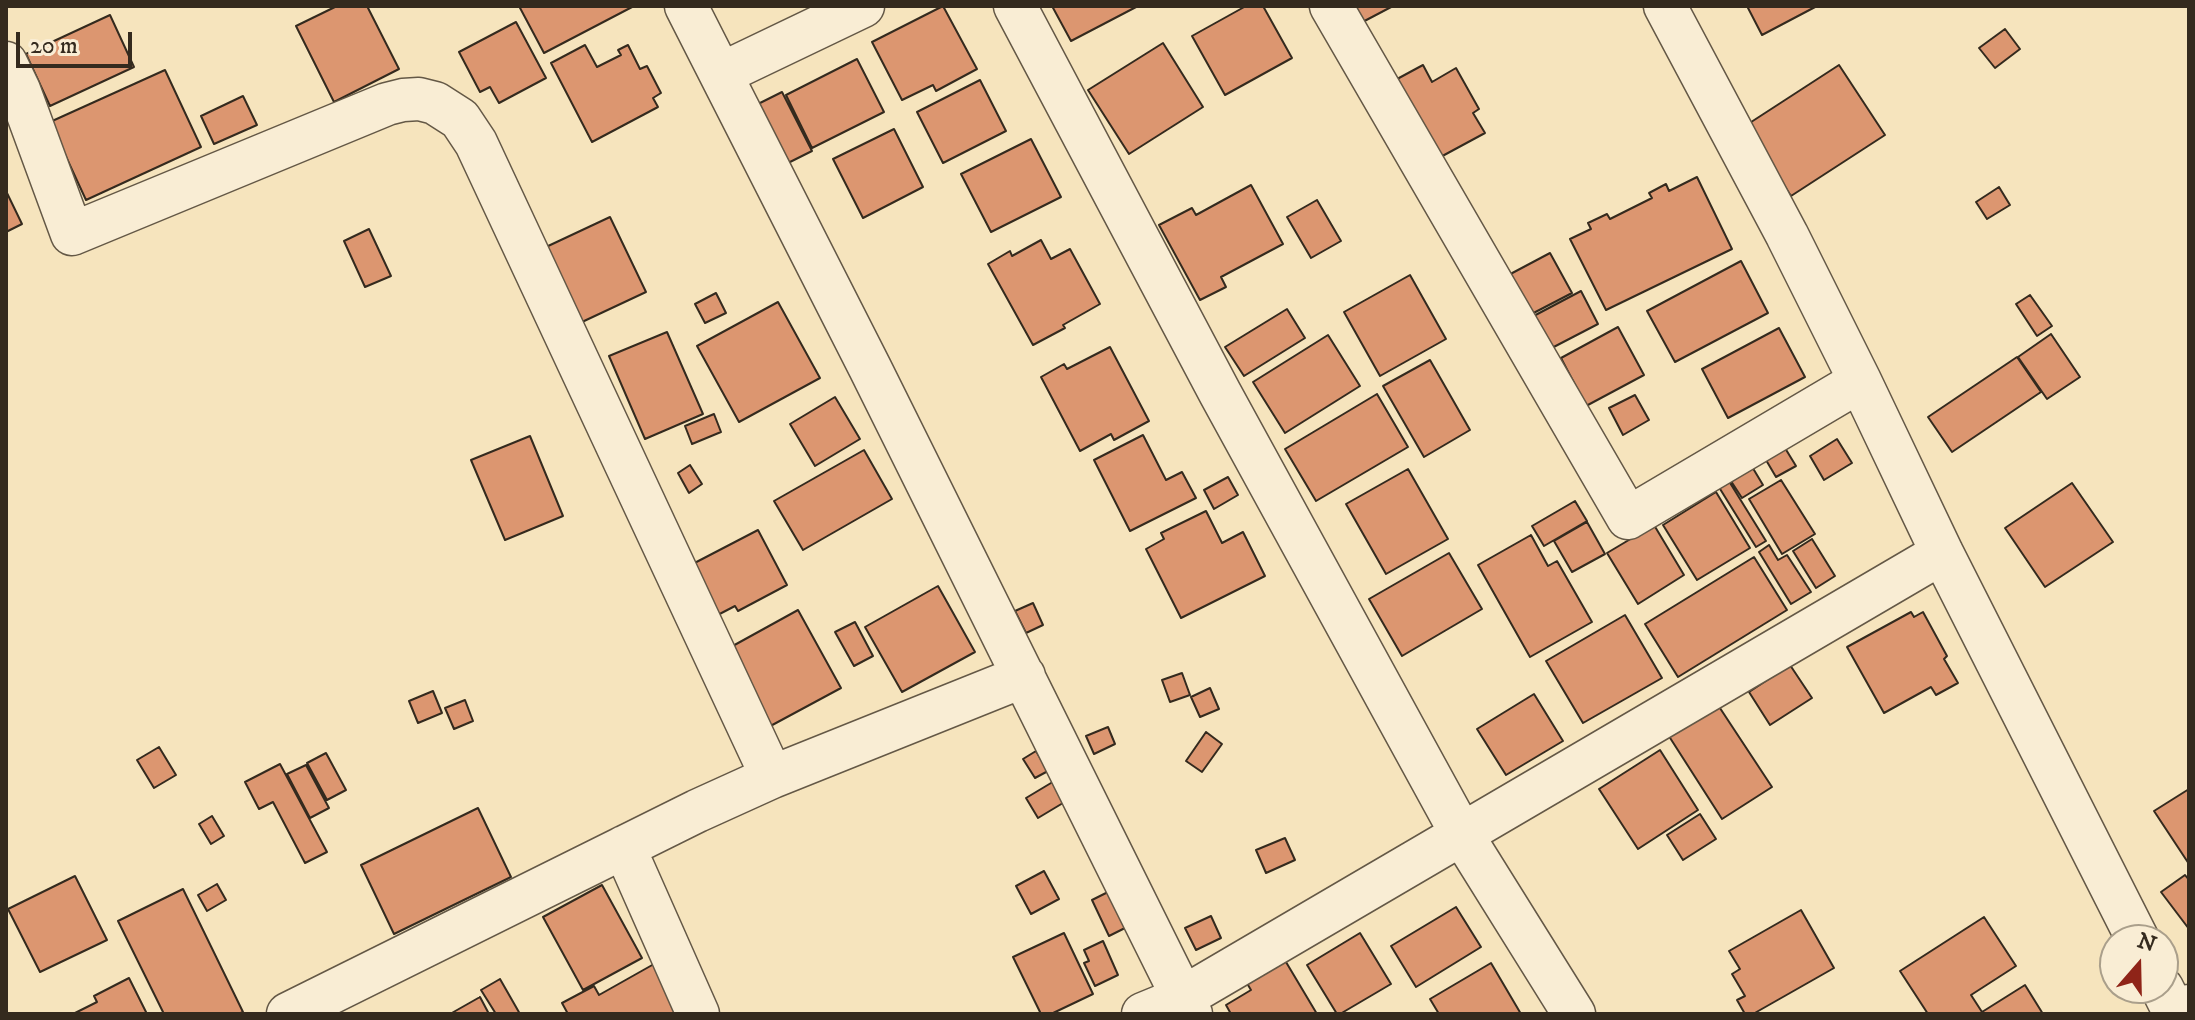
<!DOCTYPE html>
<html>
<head>
<meta charset="utf-8">
<style>
  body { margin:0 }
  #map { position:relative; width:2195px; height:1020px; overflow:hidden; background:#f6e4bd; font-family:"IM FELL DW Pica",serif }
  canvas { display:block }
  .frame { position:absolute; inset:0; border:8px solid #342a1e; pointer-events:none }
  .north { position:absolute; left:2099px; top:924px; width:80px; height:80px; box-sizing:border-box; background:#f9edd4; border:2px solid #aa9f8b; border-radius:50%; rotate:20deg; font-size:22px; font-weight:700; line-height:32px; text-align:center; color:#342a1e }
  .north::after { content:''; display:block; margin:auto; width:28px; height:36px; background:#8f2418; clip-path:polygon(50% 0,100% 100%,50% 72%,0 100%) }
  .scale { position:absolute; left:16px; top:32px; width:116px; height:36px; box-sizing:border-box; border:4px solid #342a1e; border-top:0; padding-left:10px; font-size:24px; line-height:28px; white-space:nowrap; color:#342a1e; -webkit-text-stroke:6px #f9edd4; paint-order:stroke }
</style>
</head>
<body>
<div id="map">
<canvas width="2195" height="1020"></canvas>
<div class="frame"></div>
<div class="north">N</div>
<div class="scale">20 m</div>
</div>
<script>
const context = document.querySelector('canvas').getContext('2d');
context.lineJoin = 'round';
function fill(path, color) { context.fillStyle = color; context.fill(path, 'evenodd'); }
const shape = rows => new Path2D(rows.map(r => 'M' + r).join(''));
function stroke(path, color, width, dash) { context.strokeStyle = color; context.lineWidth = width; context.lineCap = dash ? 'butt' : 'round'; context.setLineDash(dash || []); context.stroke(path); }
const building = shape([
  [337,6,367,6,399,69,334,102,296,26,337,6],
  [519,6,634,6,544,53,519,6],
  [943,6,977,69,936,91,933,85,902,100,872,42,943,6],
  [1052,6,1138,6,1071,41,1052,6],
  [1246,6,1263,6,1292,58,1225,95,1192,36,1246,6],
  [1344,6,1393,6,1355,26,1344,6],
  [1747,6,1817,6,1762,35,1747,6],
  [110,15,134,67,50,106,26,54,110,15],
  [516,22,546,78,499,103,490,87,480,92,459,52,516,22],
  [2005,29,2020,49,1995,68,1979,48,2005,29],
  [1163,43,1203,107,1129,154,1088,90,1163,43],
  [585,45,597,67,621,55,618,50,628,45,640,69,647,66,661,93,653,98,658,107,592,142,551,63,585,45],
  [857,59,884,112,812,148,786,95,857,59],
  [1423,65,1432,82,1456,68,1479,109,1473,113,1485,133,1435,160,1386,85,1423,65],
  [1839,65,1885,135,1791,196,1745,126,1839,65],
  [165,70,201,147,86,200,50,122,165,70],
  [980,80,1006,131,943,163,917,112,980,80],
  [782,92,812,151,778,168,748,109,782,92],
  [243,96,257,125,214,144,201,116,243,96],
  [894,129,923,187,863,218,833,159,894,129],
  [1031,139,1061,197,991,232,961,174,1031,139],
  [1697,177,1732,249,1606,310,1570,239,1591,229,1588,223,1607,214,1610,219,1652,198,1649,193,1666,184,1669,191,1697,177],
  [1251,185,1283,244,1221,277,1226,287,1200,300,1159,225,1192,208,1196,215,1251,185],
  [1999,187,2010,205,1987,219,1976,202,1999,187],
  [6,191,22,224,6,232,6,191],
  [1317,200,1341,241,1311,258,1287,217,1317,200],
  [610,217,646,292,582,322,546,247,610,217],
  [369,229,391,276,365,287,344,241,369,229],
  [1041,240,1051,259,1070,249,1100,304,1063,325,1065,328,1033,345,988,264,1010,251,1012,256,1041,240],
  [1550,253,1572,293,1522,319,1501,279,1550,253],
  [1741,261,1768,313,1675,362,1647,311,1741,261],
  [1410,275,1446,339,1380,376,1344,312,1410,275],
  [1581,291,1598,324,1546,351,1528,319,1581,291],
  [716,293,726,313,705,323,695,304,716,293],
  [2030,295,2052,326,2037,336,2016,304,2030,295],
  [778,302,820,378,739,422,697,346,778,302],
  [1287,309,1305,338,1244,376,1225,347,1287,309],
  [1618,327,1644,375,1586,406,1561,358,1618,327],
  [1779,328,1805,377,1728,418,1702,369,1779,328],
  [667,332,703,414,645,439,609,356,667,332],
  [2051,334,2080,377,2047,399,2018,357,2051,334],
  [1328,335,1360,386,1285,433,1253,382,1328,335],
  [1110,347,1149,421,1114,440,1111,434,1080,451,1041,377,1064,364,1067,369,1110,347],
  [2017,357,2041,392,1952,452,1928,417,2017,357],
  [1430,360,1470,430,1424,457,1383,386,1430,360],
  [1377,394,1408,447,1316,501,1285,449,1377,394],
  [1635,395,1649,420,1623,435,1609,408,1635,395],
  [835,397,860,439,815,466,790,424,835,397],
  [714,414,721,432,692,444,685,426,714,414],
  [1143,435,1166,480,1182,472,1196,498,1130,531,1094,460,1143,435],
  [530,436,563,516,505,540,471,460,530,436],
  [1837,439,1852,463,1824,480,1810,456,1837,439],
  [1785,448,1796,466,1776,477,1766,460,1785,448],
  [864,450,892,499,803,550,774,501,864,450],
  [690,465,702,484,689,493,678,473,690,465],
  [1751,465,1763,485,1742,498,1729,478,1751,465],
  [1408,469,1448,539,1386,574,1346,504,1408,469],
  [1228,477,1238,495,1214,509,1204,490,1228,477],
  [1727,478,1766,541,1756,547,1717,484,1727,478],
  [1781,480,1815,534,1782,554,1749,499,1781,480],
  [2072,483,2113,542,2045,587,2005,528,2072,483],
  [1716,492,1750,548,1697,580,1663,525,1716,492],
  [1575,501,1587,521,1544,546,1532,526,1575,501],
  [1206,511,1222,543,1243,532,1265,576,1181,618,1146,549,1164,539,1161,533,1206,511],
  [1587,522,1605,554,1572,572,1554,541,1587,522],
  [1654,525,1684,575,1638,604,1607,553,1654,525],
  [758,530,787,585,738,611,735,606,710,619,683,569,758,530],
  [1531,535,1548,566,1557,561,1592,622,1530,657,1478,565,1531,535],
  [1812,539,1835,576,1816,588,1793,551,1812,539],
  [1769,545,1778,560,1787,555,1811,592,1791,604,1759,552,1769,545],
  [1449,553,1482,609,1402,656,1369,599,1449,553],
  [1754,557,1787,610,1678,677,1645,624,1754,557],
  [938,586,975,652,902,692,865,627,938,586],
  [1033,603,1043,625,1026,633,1015,611,1033,603],
  [798,610,841,688,763,730,720,653,798,610],
  [1911,612,1914,617,1923,612,1947,656,1944,659,1958,683,1936,695,1931,687,1884,713,1847,647,1911,612],
  [1625,615,1662,678,1583,723,1546,661,1625,615],
  [855,622,873,656,854,666,835,632,855,622],
  [1790,665,1812,698,1770,725,1749,692,1790,665],
  [1182,673,1190,695,1170,702,1162,680,1182,673],
  [1210,688,1219,709,1200,717,1191,697,1210,688],
  [433,691,442,713,418,723,409,701,433,691],
  [1534,694,1563,741,1506,775,1477,729,1534,694],
  [1714,699,1772,787,1722,819,1665,730,1714,699],
  [465,700,473,721,454,729,445,708,465,700],
  [1108,727,1115,744,1094,754,1086,736,1108,727],
  [1206,732,1222,744,1202,772,1186,761,1206,732],
  [159,747,176,775,154,788,137,760,159,747],
  [1660,750,1698,810,1638,849,1599,789,1660,750],
  [1036,751,1048,771,1035,778,1023,759,1036,751],
  [326,753,346,790,327,800,307,763,326,753],
  [280,764,327,852,305,863,273,802,259,809,245,782,280,764],
  [306,765,329,808,310,818,287,774,306,765],
  [1056,780,1068,800,1038,818,1026,798,1056,780],
  [2189,789,2189,864,2154,811,2189,789],
  [478,808,511,877,394,934,361,865,478,808],
  [1700,814,1716,839,1683,860,1667,835,1700,814],
  [212,816,224,836,211,844,199,824,212,816],
  [1285,838,1295,860,1266,873,1256,850,1285,838],
  [1044,871,1059,899,1031,914,1016,886,1044,871],
  [2185,875,2189,880,2189,929,2161,892,2185,875],
  [75,876,107,940,40,972,8,909,75,876],
  [217,884,226,900,207,911,198,895,217,884],
  [602,885,642,958,583,990,543,917,602,885],
  [183,889,243,1012,238,1014,164,1014,118,921,183,889],
  [1110,891,1127,927,1109,936,1092,900,1110,891],
  [1456,907,1481,947,1416,987,1391,946,1456,907],
  [1801,910,1834,968,1753,1014,1745,1014,1737,1000,1745,996,1732,974,1740,969,1729,951,1801,910],
  [1211,916,1221,938,1196,950,1185,928,1211,916],
  [1984,917,2016,966,1971,995,1982,1012,2025,985,2043,1014,1928,1014,1900,971,1984,917],
  [1064,933,1093,994,1051,1014,1041,1014,1013,957,1064,933],
  [1360,933,1391,984,1340,1014,1337,1014,1307,965,1360,933],
  [1103,941,1118,975,1095,986,1084,963,1089,961,1084,950,1103,941],
  [1283,957,1317,1014,1231,1014,1226,1005,1251,990,1245,980,1283,957],
  [1491,963,1521,1014,1439,1014,1430,999,1491,963],
  [654,964,681,1014,568,1014,562,1003,594,986,599,995,654,964],
  [129,978,147,1014,73,1014,97,1002,94,996,129,978],
  [500,979,520,1014,496,1014,481,990,500,979],
  [480,997,489,1014,450,1014,480,997]
]);
fill(building, '#dc9670');
stroke(building, '#342a1e', 2);
const minor = shape([
  [686,6,870,368,1191,1014],
  [1015,6,1220,393,1461,833,1574,1014],
  [1331,6,1628,518,1860,381],
  [1665,6,1787,235,1860,381,1942,553,2138,940],
  [6,63,19,90,72,234,387,104,403,100,419,99,435,103,460,119,476,143,772,777],
  [721,74,863,6],
  [624,847,698,1014],
  [2162,988,2175,1014],
  [288,1014,697,811,772,777,1024,676],
  [1143,1014,1182,998,1942,553]
]);
const tertiary = shape([
  [2180,1014,2189,1007]
]);
stroke(minor, '#645846', 45);
stroke(tertiary, '#645846', 47);
stroke(minor, '#f9edd4', 42);
stroke(tertiary, '#f9edd4', 44);
</script>
</body>
</html>
